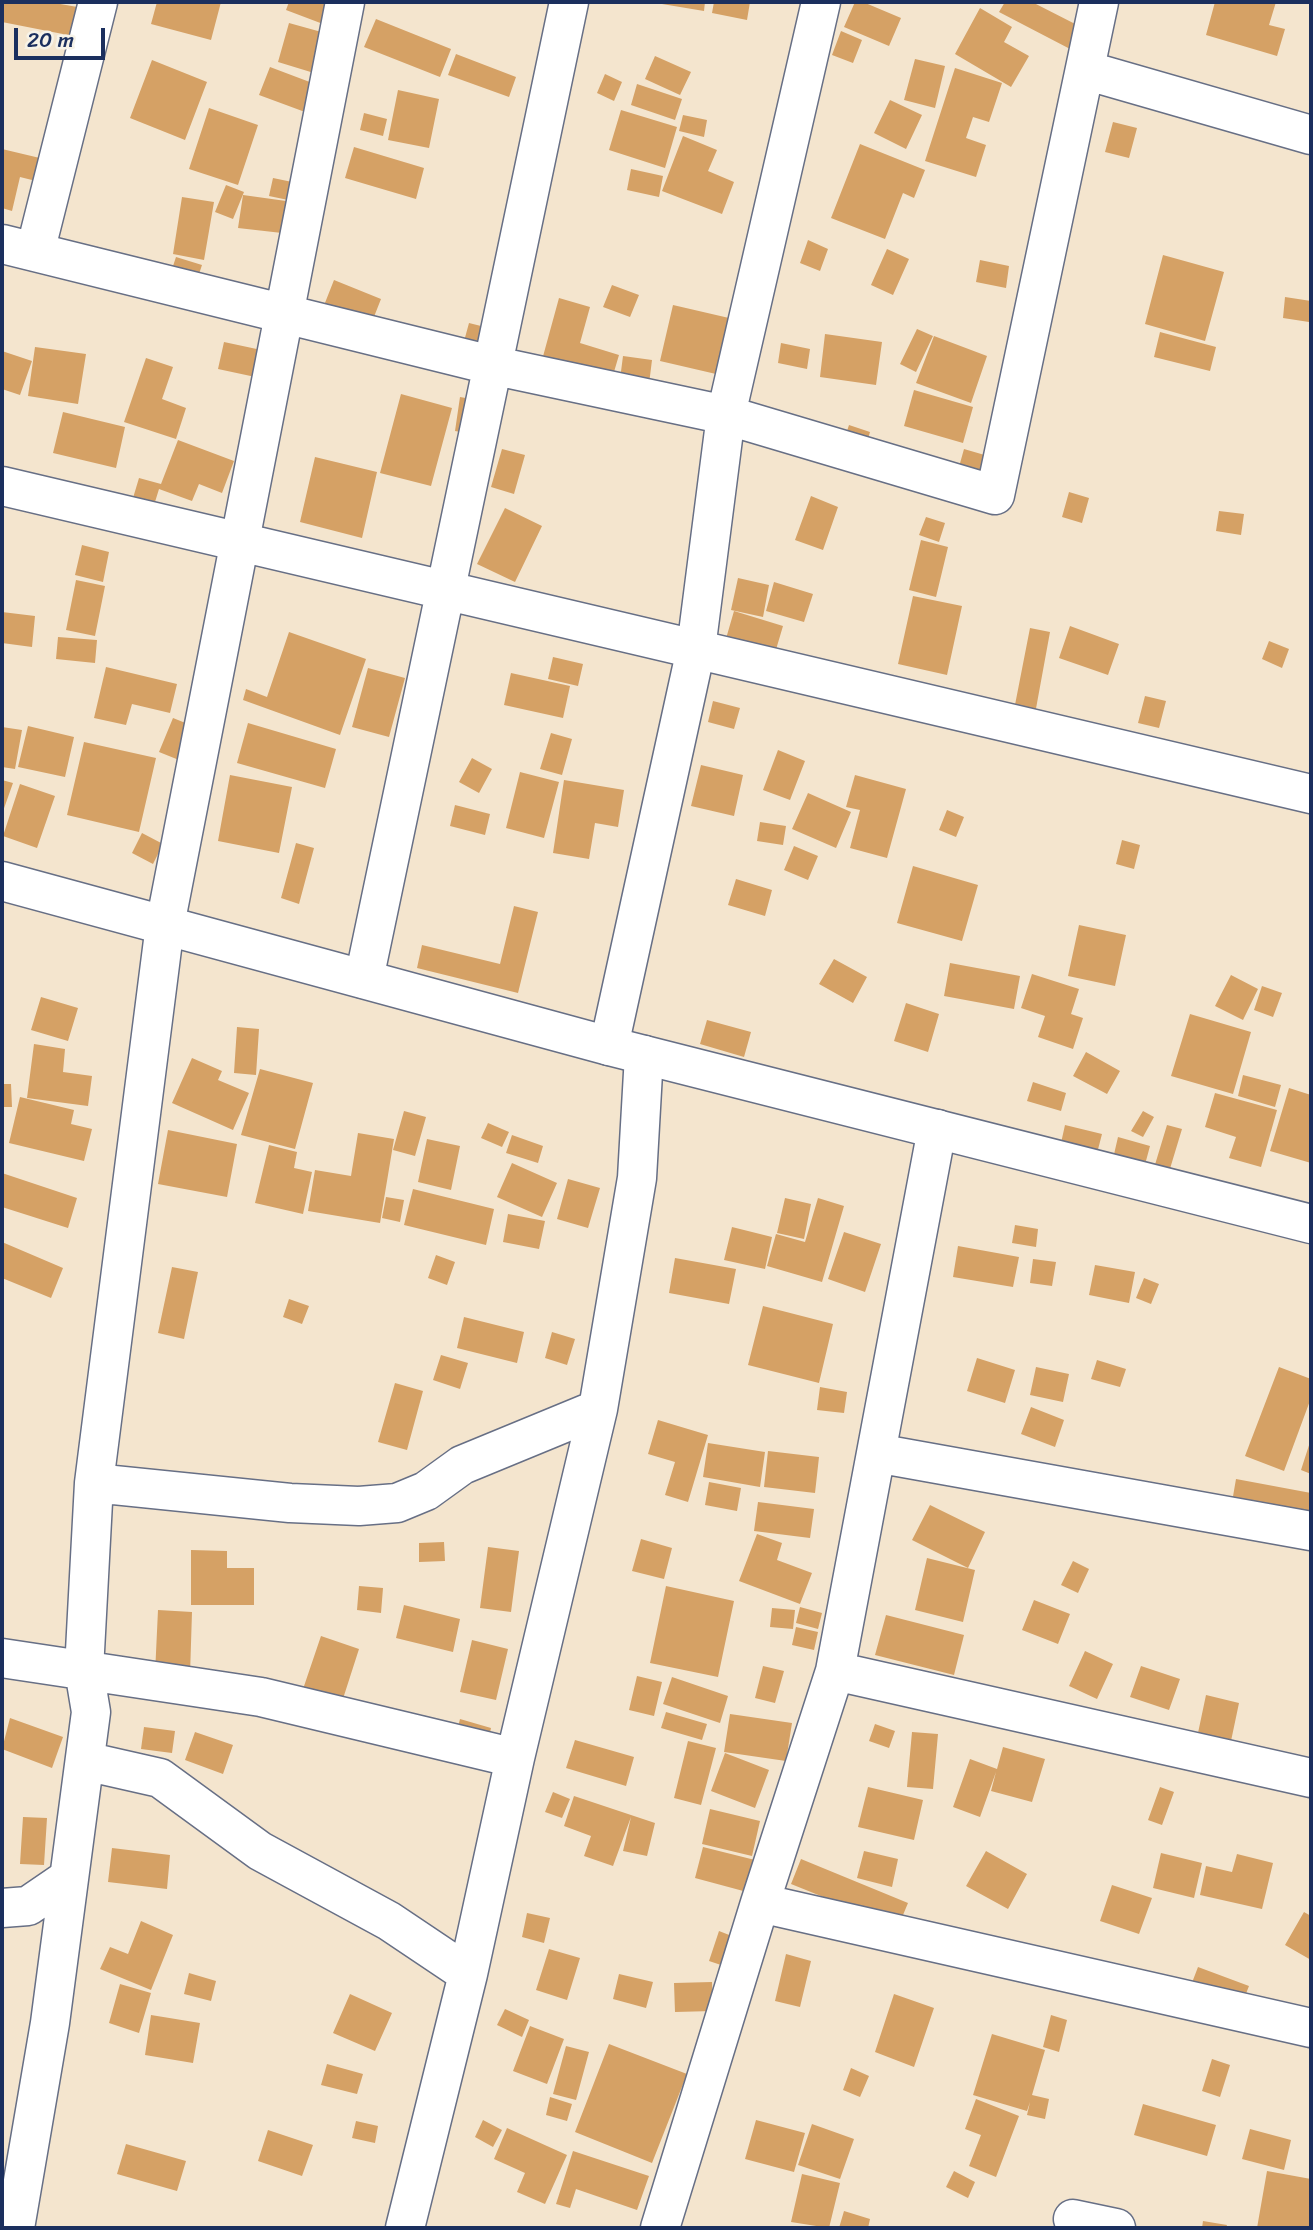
<!DOCTYPE html>
<html>
<head>
<meta charset="utf-8">
<style>
  body { margin:0 }
  #map { position:relative; width:1313px; height:2230px; overflow:hidden; background:#f4e5ce; font-family:Sriracha,sans-serif }
  canvas { display:block }
  .frame { position:absolute; inset:0; border:4px solid #1b2f5e; pointer-events:none }
  .scale { position:absolute; left:14px; top:28px; width:91px; height:32px; box-sizing:border-box; border:4px solid #1b2f5e; border-top:0; padding-left:9px; font-size:21px; line-height:24px; white-space:nowrap; color:#1b2f5e; -webkit-text-stroke:5px #f7f3e8; paint-order:stroke }
</style>
</head>
<body>
<div id="map">
<canvas width="1313" height="2230"></canvas>
<div class="frame"></div>
<div class="scale">20 m</div>
</div>
<script>
const context = document.querySelector('canvas').getContext('2d');
context.lineJoin = 'round';
function fill(path, color) { context.fillStyle = color; context.fill(path, 'evenodd'); }
const shape = rows => new Path2D(rows.map(r => 'M' + r).join(''));
function stroke(path, color, width, dash) { context.strokeStyle = color; context.lineWidth = width; context.lineCap = dash ? 'butt' : 'round'; context.setLineDash(dash || []); context.stroke(path); }
fill(shape([
  [2,2,49,2,83,8,78,37,2,22],
  [157,2,221,2,211,40,151,24],
  [289,2,331,2,323,24,286,10],
  [650,2,705,2,704,11],
  [714,2,750,2,747,20,712,13],
  [855,2,863,2,901,18,889,46,844,27],
  [1005,2,1032,2,1083,28,1072,50,999,12],
  [1215,2,1276,2,1269,25,1285,29,1277,56,1206,35],
  [980,8,1012,27,1004,42,1029,56,1011,87,955,54],
  [376,19,451,49,440,77,364,47],
  [289,23,325,33,314,73,278,62],
  [841,31,862,40,853,63,832,55],
  [456,54,516,77,509,97,448,75],
  [655,56,691,72,680,95,645,79],
  [915,59,945,66,935,108,904,100],
  [152,60,207,82,185,140,130,118],
  [270,67,315,84,305,112,259,95],
  [955,68,1002,83,989,122,973,117,966,138,986,145,976,177,925,161],
  [605,74,622,82,614,101,597,93],
  [637,84,682,99,675,120,631,105],
  [398,90,439,99,429,148,388,140],
  [890,100,922,115,906,149,874,133],
  [209,108,258,125,238,185,189,169],
  [621,110,677,127,665,168,609,150],
  [364,113,387,119,383,136,360,130],
  [683,115,707,120,704,137,679,131],
  [1113,122,1137,128,1129,158,1105,152],
  [683,136,717,150,708,171,734,182,722,214,662,191],
  [860,144,925,170,914,198,903,193,885,239,831,218],
  [354,147,424,168,416,199,345,178],
  [2,149,65,164,60,187,20,177,12,211,2,208],
  [631,169,663,176,659,197,627,190],
  [273,178,297,183,293,201,269,196],
  [226,185,244,192,233,219,215,212],
  [243,195,286,201,282,233,238,228],
  [182,197,214,202,204,260,173,254],
  [808,240,828,249,820,271,800,263],
  [887,249,909,259,893,295,871,285],
  [1163,255,1224,272,1205,341,1145,324],
  [176,257,202,265,193,292,167,284],
  [980,260,1009,266,1006,288,976,282],
  [334,280,381,299,368,332,321,313],
  [612,285,639,295,630,317,603,307],
  [1285,297,1311,301,1309,322,1283,318],
  [559,298,590,307,580,343,619,355,608,392,539,371],
  [673,305,729,318,716,374,660,361],
  [469,323,489,328,483,350,463,345],
  [917,329,933,336,916,372,900,364],
  [1160,332,1216,347,1210,371,1154,357],
  [825,334,882,342,876,385,820,377],
  [934,336,987,356,971,403,916,383],
  [224,342,266,351,260,378,218,369],
  [781,343,810,349,807,369,778,363],
  [35,347,86,354,78,404,28,396],
  [2,351,32,361,20,395,2,389],
  [623,356,652,360,648,392,619,387],
  [146,358,173,367,162,399,186,408,176,439,124,422],
  [914,390,973,407,963,443,904,426],
  [401,394,452,408,431,486,380,473],
  [460,397,477,400,471,434,455,431],
  [63,412,125,427,116,468,53,453],
  [849,425,870,432,864,453,842,446],
  [178,440,234,461,222,493,199,484,192,501,159,489,151,515,130,508,139,478,161,484],
  [502,449,525,455,514,494,491,487],
  [964,449,988,456,981,480,957,474],
  [315,457,377,472,362,538,300,522],
  [1069,492,1089,498,1082,523,1062,517],
  [811,496,838,507,823,550,795,540],
  [505,508,542,526,515,582,477,564],
  [1219,511,1244,514,1241,535,1216,531],
  [926,517,945,523,939,542,919,535],
  [921,540,948,547,936,597,909,590],
  [82,545,109,552,103,582,75,575],
  [738,578,769,585,763,617,731,610],
  [76,580,105,586,95,636,66,630],
  [774,582,813,594,804,622,766,611],
  [913,596,962,606,947,675,898,664],
  [734,611,783,626,772,663,723,649],
  [2,612,35,616,32,647,2,643],
  [1070,626,1119,644,1108,675,1059,658],
  [1030,628,1050,632,1035,714,1014,710],
  [289,632,366,659,340,735,243,700,246,689,267,697],
  [58,637,97,640,95,663,56,659],
  [1269,641,1289,649,1282,668,1262,659],
  [553,657,583,664,578,686,548,679],
  [106,667,177,684,170,713,132,704,126,725,94,718],
  [368,668,405,678,389,737,352,727],
  [511,673,570,686,563,718,504,705],
  [1145,696,1166,701,1159,728,1138,723],
  [713,701,740,708,734,729,708,722],
  [173,718,193,726,179,760,159,752],
  [248,723,336,749,325,788,237,763],
  [28,726,74,737,65,777,18,767],
  [2,727,22,730,15,769,2,767],
  [551,733,572,739,562,775,540,769],
  [84,742,156,758,139,832,67,815],
  [778,750,805,761,790,800,763,790],
  [472,758,492,769,479,793,459,782],
  [701,765,743,775,734,816,691,806],
  [520,772,559,782,544,838,506,828],
  [230,775,292,787,279,853,218,841],
  [855,775,906,789,887,858,850,848,860,810,846,807],
  [2,780,13,783,2,814],
  [564,780,624,790,618,827,595,823,589,859,553,853],
  [20,784,55,796,37,848,3,836],
  [808,793,851,812,836,848,792,829],
  [455,805,490,814,485,835,450,826],
  [947,810,964,817,956,837,939,830],
  [760,822,786,826,783,845,757,841],
  [142,833,163,844,153,864,132,853],
  [1122,840,1140,845,1134,869,1116,864],
  [296,843,314,848,299,904,281,898],
  [794,846,818,856,808,880,784,870],
  [913,866,978,885,962,941,897,923],
  [736,879,772,890,765,916,728,905],
  [514,906,538,912,518,993,417,968,422,945,500,964],
  [1079,925,1126,935,1115,986,1068,976],
  [834,959,867,977,853,1003,819,984],
  [950,963,1020,976,1014,1009,944,996],
  [1032,974,1079,989,1071,1014,1083,1018,1073,1049,1038,1037,1045,1016,1021,1008],
  [1231,975,1258,989,1243,1020,1215,1006],
  [1262,986,1282,993,1273,1017,1254,1010],
  [41,997,78,1008,68,1041,31,1030],
  [906,1003,939,1014,928,1052,894,1041],
  [1190,1014,1251,1032,1233,1094,1171,1076],
  [707,1020,751,1032,744,1057,700,1044],
  [237,1027,259,1029,256,1075,234,1073],
  [34,1044,65,1049,63,1072,92,1076,88,1106,27,1098],
  [1086,1052,1120,1071,1107,1094,1073,1076],
  [192,1058,222,1071,218,1080,249,1093,233,1130,172,1103],
  [260,1069,313,1083,295,1149,241,1135],
  [1243,1075,1281,1085,1275,1107,1238,1096],
  [1033,1082,1066,1093,1061,1111,1027,1101],
  [2,1084,11,1084,12,1107,2,1107],
  [1289,1088,1311,1095,1311,1163,1270,1151],
  [1215,1093,1277,1110,1261,1167,1229,1158,1236,1137,1205,1127],
  [20,1097,74,1110,71,1124,92,1129,84,1161,9,1143],
  [404,1111,426,1117,415,1156,393,1150],
  [1143,1111,1154,1117,1143,1137,1131,1131],
  [488,1123,509,1132,502,1147,481,1138],
  [1065,1125,1102,1134,1095,1161,1059,1152],
  [1167,1125,1182,1129,1169,1172,1154,1168],
  [168,1130,237,1144,227,1197,158,1184],
  [358,1133,394,1139,380,1223,308,1211,315,1170,351,1176],
  [512,1135,543,1146,538,1163,506,1153],
  [1118,1137,1150,1146,1143,1172,1112,1163],
  [427,1139,460,1146,451,1190,418,1182],
  [269,1145,297,1152,294,1168,312,1172,303,1214,255,1203],
  [512,1163,557,1183,542,1217,497,1197],
  [2,1173,77,1198,68,1228,2,1207],
  [568,1179,600,1188,588,1228,557,1219],
  [413,1189,494,1209,486,1245,404,1225],
  [386,1197,404,1200,400,1222,382,1218],
  [785,1198,811,1204,804,1239,777,1233],
  [818,1198,844,1206,822,1282,767,1266,776,1234,805,1242],
  [508,1214,545,1221,539,1249,503,1242],
  [1015,1225,1038,1229,1036,1247,1012,1243],
  [732,1227,772,1237,765,1269,724,1260],
  [844,1232,881,1244,865,1292,828,1279],
  [2,1242,63,1268,51,1298,2,1278],
  [958,1246,1019,1257,1013,1287,953,1277],
  [436,1255,455,1262,447,1285,428,1278],
  [675,1258,736,1269,729,1304,669,1293],
  [1033,1259,1056,1262,1052,1286,1030,1283],
  [1095,1265,1135,1272,1129,1303,1089,1295],
  [172,1267,198,1272,184,1339,158,1333],
  [1144,1278,1159,1284,1151,1304,1136,1298],
  [289,1299,309,1306,302,1324,283,1317],
  [763,1306,833,1324,819,1383,748,1365],
  [464,1317,524,1332,517,1363,457,1348],
  [552,1332,575,1339,567,1365,545,1358],
  [441,1355,468,1363,460,1389,433,1380],
  [977,1358,1015,1370,1005,1403,967,1391],
  [1097,1360,1126,1369,1120,1387,1091,1379],
  [1036,1367,1069,1374,1063,1402,1030,1395],
  [1279,1367,1311,1379,1311,1398,1284,1471,1245,1456],
  [395,1383,423,1391,407,1450,378,1442],
  [820,1387,847,1392,844,1413,817,1410],
  [1031,1407,1064,1420,1055,1447,1021,1434],
  [658,1420,708,1435,688,1502,665,1495,675,1462,648,1454],
  [1311,1439,1311,1474,1301,1470],
  [708,1443,765,1452,760,1487,703,1477],
  [768,1451,819,1457,815,1493,764,1487],
  [1236,1479,1311,1493,1311,1523,1231,1508],
  [709,1482,741,1488,737,1511,705,1505],
  [758,1502,814,1509,810,1538,754,1531],
  [930,1505,985,1532,968,1568,912,1540],
  [757,1534,782,1543,777,1560,812,1573,800,1604,739,1581],
  [641,1539,672,1548,664,1579,632,1571],
  [444,1542,445,1561,419,1562,419,1543],
  [488,1547,519,1551,511,1612,480,1608],
  [191,1550,227,1551,227,1568,254,1568,254,1605,191,1605],
  [927,1558,975,1570,963,1622,915,1610],
  [1073,1561,1089,1569,1078,1593,1061,1585],
  [359,1586,383,1588,381,1613,357,1610],
  [666,1586,734,1601,718,1677,650,1663],
  [1034,1600,1070,1614,1058,1644,1022,1630],
  [404,1605,460,1619,453,1652,396,1638],
  [800,1607,822,1613,818,1629,796,1623],
  [772,1608,795,1610,793,1629,770,1627],
  [158,1610,192,1612,190,1675,155,1674],
  [886,1615,964,1635,954,1675,875,1655],
  [796,1627,818,1632,814,1650,792,1645],
  [321,1636,359,1649,340,1708,301,1695],
  [472,1640,508,1649,496,1700,460,1692],
  [1085,1651,1113,1664,1097,1699,1069,1686],
  [763,1666,784,1671,775,1703,755,1698],
  [1141,1666,1180,1679,1169,1710,1130,1697],
  [637,1676,662,1682,654,1716,629,1710],
  [672,1677,728,1696,720,1723,663,1704],
  [1206,1695,1239,1703,1227,1760,1194,1752],
  [666,1712,707,1724,702,1740,661,1728],
  [730,1714,792,1723,786,1761,724,1752],
  [10,1718,63,1737,52,1768,2,1749],
  [460,1719,491,1728,486,1751,454,1743],
  [875,1724,895,1731,889,1748,869,1741],
  [144,1727,175,1731,172,1753,141,1749],
  [195,1732,233,1745,223,1774,185,1760],
  [912,1732,938,1734,933,1789,907,1787],
  [575,1740,634,1757,626,1786,566,1768],
  [688,1741,716,1748,701,1805,674,1798],
  [1003,1747,1045,1759,1032,1802,991,1791,996,1772,980,1817,953,1807,970,1759,997,1769],
  [725,1753,769,1770,755,1808,711,1791],
  [868,1787,923,1800,914,1840,858,1827],
  [1160,1787,1174,1792,1162,1825,1148,1820],
  [553,1792,570,1799,562,1818,545,1812],
  [574,1796,655,1823,647,1856,623,1851,631,1817,613,1866,584,1856,591,1836,564,1826],
  [710,1809,760,1821,752,1856,702,1844],
  [23,1817,47,1818,44,1865,20,1864],
  [703,1847,755,1860,747,1892,695,1878],
  [112,1848,170,1855,167,1889,108,1882],
  [864,1851,898,1859,892,1887,857,1878],
  [986,1851,1027,1874,1008,1909,966,1886],
  [1161,1853,1202,1863,1194,1898,1153,1888],
  [1237,1854,1273,1863,1262,1909,1200,1895,1206,1866,1232,1872],
  [801,1859,908,1903,898,1927,791,1884],
  [1112,1885,1152,1898,1139,1934,1100,1921],
  [1304,1912,1311,1916,1311,1960,1285,1945],
  [527,1913,550,1918,544,1943,522,1937],
  [141,1921,173,1935,151,1990,100,1969,110,1947,128,1954],
  [719,1931,742,1940,733,1969,709,1961],
  [549,1949,580,1958,567,2000,536,1990],
  [786,1954,811,1961,800,2007,775,2001],
  [1198,1967,1249,1986,1236,2019,1185,2001],
  [189,1973,216,1981,211,2001,184,1994],
  [619,1974,653,1982,646,2008,613,1999],
  [712,1982,713,2011,675,2012,674,1983],
  [120,1984,151,1993,139,2033,109,2023],
  [350,1994,392,2013,375,2051,333,2033],
  [894,1994,934,2008,914,2067,875,2052],
  [505,2009,529,2020,522,2037,497,2025],
  [151,2015,200,2023,193,2063,145,2055],
  [1051,2015,1067,2020,1059,2052,1043,2047],
  [530,2026,564,2039,547,2084,513,2071],
  [992,2034,1045,2050,1032,2095,1049,2099,1045,2119,1027,2115,1030,2102,1027,2111,973,2095],
  [609,2044,687,2074,652,2163,575,2132],
  [566,2046,589,2052,576,2100,553,2094],
  [1212,2059,1230,2065,1220,2097,1202,2091],
  [327,2064,363,2074,357,2094,321,2085],
  [851,2068,869,2076,860,2097,843,2090],
  [550,2097,572,2104,567,2121,546,2115],
  [976,2099,1019,2116,996,2177,969,2166,981,2135,965,2129],
  [1143,2104,1216,2125,1207,2156,1134,2135],
  [483,2120,502,2130,493,2147,475,2137],
  [756,2120,805,2133,794,2172,745,2159],
  [356,2121,378,2126,375,2143,352,2138],
  [812,2124,854,2139,840,2179,798,2165],
  [507,2128,567,2155,545,2204,517,2192,525,2173,494,2159],
  [1250,2129,1291,2140,1284,2170,1242,2159],
  [268,2130,313,2145,302,2176,258,2161],
  [126,2144,186,2161,177,2191,117,2174],
  [573,2151,649,2176,637,2210,576,2189,570,2208,556,2204],
  [954,2171,975,2182,968,2198,946,2187],
  [1267,2171,1311,2179,1311,2228,1257,2228],
  [802,2174,840,2183,829,2228,791,2222],
  [844,2211,870,2219,868,2228,839,2228],
  [1203,2221,1227,2225,1226,2228,1202,2228]
]), '#d5a165');
const minor = shape([
  [1085,70,1311,135],
  [2,244,491,365,726,415,995,495,1099,2],
  [35,252,98,2],
  [2,486,1311,794],
  [364,979,569,2],
  [609,1046,696,649,726,415,821,2],
  [876,1453,1311,1531],
  [94,1483,290,1503,359,1506,397,1503,426,1491,462,1465,598,1409],
  [2,1658,261,1697,515,1758],
  [835,1671,1311,1778],
  [85,1761,160,1778,260,1851,389,1921,468,1974],
  [760,1903,1311,2028],
  [2,1908,28,1906,69,1878],
  [1073,2219,1116,2228],
  [15,2228,50,2023,91,1712,84,1670,94,1483,165,925,345,2],
  [405,2228,468,1974,515,1758,598,1409,637,1178,644,1055],
  [660,2228,760,1903,835,1671,937,1129]
]);
const major = shape([
  [2,881,609,1046,1311,1224]
]);
stroke(minor, '#676f85', 41);
stroke(major, '#676f85', 41);
stroke(minor, '#fff', 38);
stroke(major, '#fff', 38);
</script>
</body>
</html>
